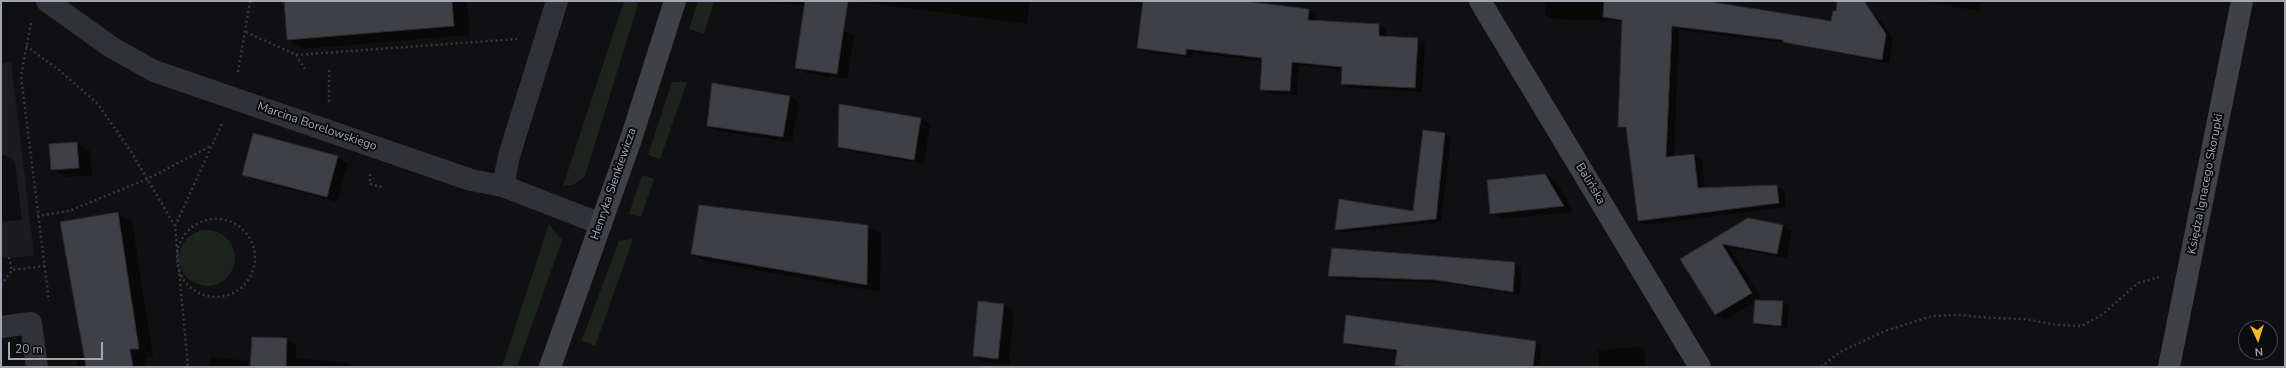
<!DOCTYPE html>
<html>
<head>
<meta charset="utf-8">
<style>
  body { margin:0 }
  #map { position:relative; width:2286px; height:368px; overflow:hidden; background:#101012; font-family:"Nunito Sans",sans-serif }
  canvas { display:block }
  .frame { position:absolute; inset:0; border:2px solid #a1a6b3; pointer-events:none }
  .north { position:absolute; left:2238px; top:320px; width:40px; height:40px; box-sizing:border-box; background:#0b0b0d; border:1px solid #47494f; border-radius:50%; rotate:176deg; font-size:11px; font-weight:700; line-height:16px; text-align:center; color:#a1a6b3 }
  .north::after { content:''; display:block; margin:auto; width:14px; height:18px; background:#f1b829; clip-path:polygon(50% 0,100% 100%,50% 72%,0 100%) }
  .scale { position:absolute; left:8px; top:342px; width:95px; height:18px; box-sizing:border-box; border:2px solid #a1a6b3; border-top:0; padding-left:5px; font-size:12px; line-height:14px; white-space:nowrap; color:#a1a6b3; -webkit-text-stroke:3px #0b0b0d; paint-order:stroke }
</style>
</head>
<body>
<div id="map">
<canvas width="2286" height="368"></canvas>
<div class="frame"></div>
<div class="north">N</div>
<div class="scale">20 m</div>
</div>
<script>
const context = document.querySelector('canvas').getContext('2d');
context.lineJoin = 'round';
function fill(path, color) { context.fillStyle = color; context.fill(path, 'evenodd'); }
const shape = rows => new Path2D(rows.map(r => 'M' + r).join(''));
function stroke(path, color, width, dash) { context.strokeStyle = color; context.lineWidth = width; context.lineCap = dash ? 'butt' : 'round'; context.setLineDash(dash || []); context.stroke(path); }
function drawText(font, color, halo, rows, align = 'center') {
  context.font = font + ' "Nunito Sans",sans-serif'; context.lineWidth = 4; context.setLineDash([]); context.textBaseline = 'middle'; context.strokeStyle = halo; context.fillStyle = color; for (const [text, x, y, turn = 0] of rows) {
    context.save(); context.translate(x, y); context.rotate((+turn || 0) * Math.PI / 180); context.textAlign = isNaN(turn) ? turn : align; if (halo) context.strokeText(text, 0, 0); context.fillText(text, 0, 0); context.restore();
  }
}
fill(shape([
  [11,61,34,256,1,258,1,63]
]), '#1c1c1f');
fill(shape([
  [624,1,639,1,585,176,575,184,563,186],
  [698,1,714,1,704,34,689,29],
  [672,82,687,82,660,159,648,155],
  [642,175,654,179,641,217,629,214],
  [549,224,562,240,517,367,502,367],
  '179 258a28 28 0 1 1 56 0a28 28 0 1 1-56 0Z',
  [633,239,595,346,582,340,619,241]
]), '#1d241e');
fill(shape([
  [285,1,467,1,470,35,304,49,288,40],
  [750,1,823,1,822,7],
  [865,1,1030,1,1027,24,869,3],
  [1144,1,1236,1,1309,10,1316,14,1316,21,1379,25,1386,30,1386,37,1418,39,1425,43,1422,92,1349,88,1342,83,1343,70,1299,65,1297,95,1268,93,1261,89,1263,61,1194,53,1193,58,1146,52,1138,48],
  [1546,1,1697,1,1735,5,1832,22,1874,17,1882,22,1893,39,1889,63,1787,43,1679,30,1674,157,1694,155,1702,159,1705,189,1777,186,1784,190,1786,207,1646,225,1639,221,1628,131,1619,126,1623,23,1619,21,1553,19,1545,15],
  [1920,1,1981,1,1979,11],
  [843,30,854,36,847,79,806,73,796,67],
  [790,97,799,102,792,142,718,131,708,126],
  [921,119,930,124,924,164,849,151,839,146],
  [1424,131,1445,134,1451,137,1441,222,1341,233,1336,230,1414,212],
  [77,143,90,151,92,175,65,177,52,169],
  [1,155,5,155,15,161,22,220,1,222],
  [337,157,348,163,337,202,254,180,243,174],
  [1545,175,1556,181,1573,212,1502,219,1491,213,1488,180],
  [117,213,132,221,153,357,145,357,146,367,77,367,76,358,85,356],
  [1748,219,1782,226,1792,231,1787,258,1730,248,1761,298,1757,301,1783,302,1789,306,1787,328,1760,326,1754,323,1756,302,1725,320,1716,315,1682,260],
  [867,226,881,234,880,292,706,261,693,254],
  [1514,263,1521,267,1520,295,1444,283,1336,279,1329,275],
  [1004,305,1014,311,1009,364,984,362,974,356],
  [1347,317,1536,342,1542,345,1539,367,1400,367,1396,365,1397,352,1350,346,1344,343],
  [286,339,296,345,296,358,349,363,355,367,209,367,210,357,252,361],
  [1639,347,1645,350,1646,367,1599,367,1598,350]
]), '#0007');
const building = shape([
  [284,1,452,1,454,26,287,40,284,1],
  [805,1,848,1,837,74,795,68,805,1],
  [1143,1,1243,1,1309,9,1308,20,1379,24,1379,36,1418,38,1415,88,1341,84,1342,67,1292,62,1290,91,1260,90,1262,58,1186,49,1186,55,1137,48,1143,1],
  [1604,1,1706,1,1831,21,1833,11,1836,11,1837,1,1864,1,1886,34,1882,60,1783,42,1783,40,1672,26,1666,157,1694,154,1698,188,1777,185,1779,203,1638,221,1626,127,1618,127,1622,20,1603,17,1604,1],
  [712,83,790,96,783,137,707,126,712,83],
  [839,104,921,118,914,160,838,147,839,104],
  [1423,130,1445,133,1436,219,1335,230,1339,199,1413,211,1423,130],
  [253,133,338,156,327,197,242,175,253,133],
  [77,142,79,168,51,170,49,144,77,142],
  [1545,174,1564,206,1490,214,1487,180,1545,174],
  [699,205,868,225,867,285,691,254,699,205],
  [118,212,139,349,130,349,133,367,86,367,60,222,118,212],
  [1748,218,1783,225,1777,254,1722,244,1752,293,1715,315,1680,259,1748,218],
  [1332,248,1515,262,1513,292,1436,280,1328,276,1332,248],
  [1755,300,1783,301,1781,326,1753,323,1755,300],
  [978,301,1004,304,998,359,973,356,978,301],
  [1346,315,1536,341,1533,367,1408,367,1395,365,1397,350,1343,343,1346,315],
  [252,337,287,338,286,367,250,367,252,337]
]);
fill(building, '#3f4045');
stroke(building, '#2a2a2e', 1);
stroke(shape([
  [31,23,21,76,49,301],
  [246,32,296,55,305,69],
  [26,46,59,70,97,103,130,150,175,226,188,367],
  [296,55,517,39],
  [238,72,250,1],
  [329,102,329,67],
  [370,174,370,184,382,187],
  [37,216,69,211,147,179,211,146],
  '177 258a39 39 0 1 1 78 0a39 39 0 1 1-78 0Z',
  [175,226,222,124],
  [9,257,12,270],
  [1,285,12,270,45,266],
  [1821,367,1840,352,1885,331,1932,316,1959,315,1992,318,2025,319,2057,325,2082,326,2103,314,2138,283,2159,277]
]), '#37393e', 2.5, [2, 3]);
stroke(shape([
  [47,1,111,47,154,71,471,180,503,186,601,224],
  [503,186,509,156,557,1],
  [1,327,31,323,37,367]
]), '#313237', 22);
stroke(shape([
  [1480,1,1700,367],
  [550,367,631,139,675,1],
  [2169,367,2242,1]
]), '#3f4147', 22);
drawText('12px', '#a1a6b3', '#0b0b0d', [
  ["Marcina Borelowskiego",317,127,19],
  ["Henryka Sienkiewicza",614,184,-71],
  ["Balińska",1590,184,59],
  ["Księdza Ignacego Skorupki",2206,184,-79]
]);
</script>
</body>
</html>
